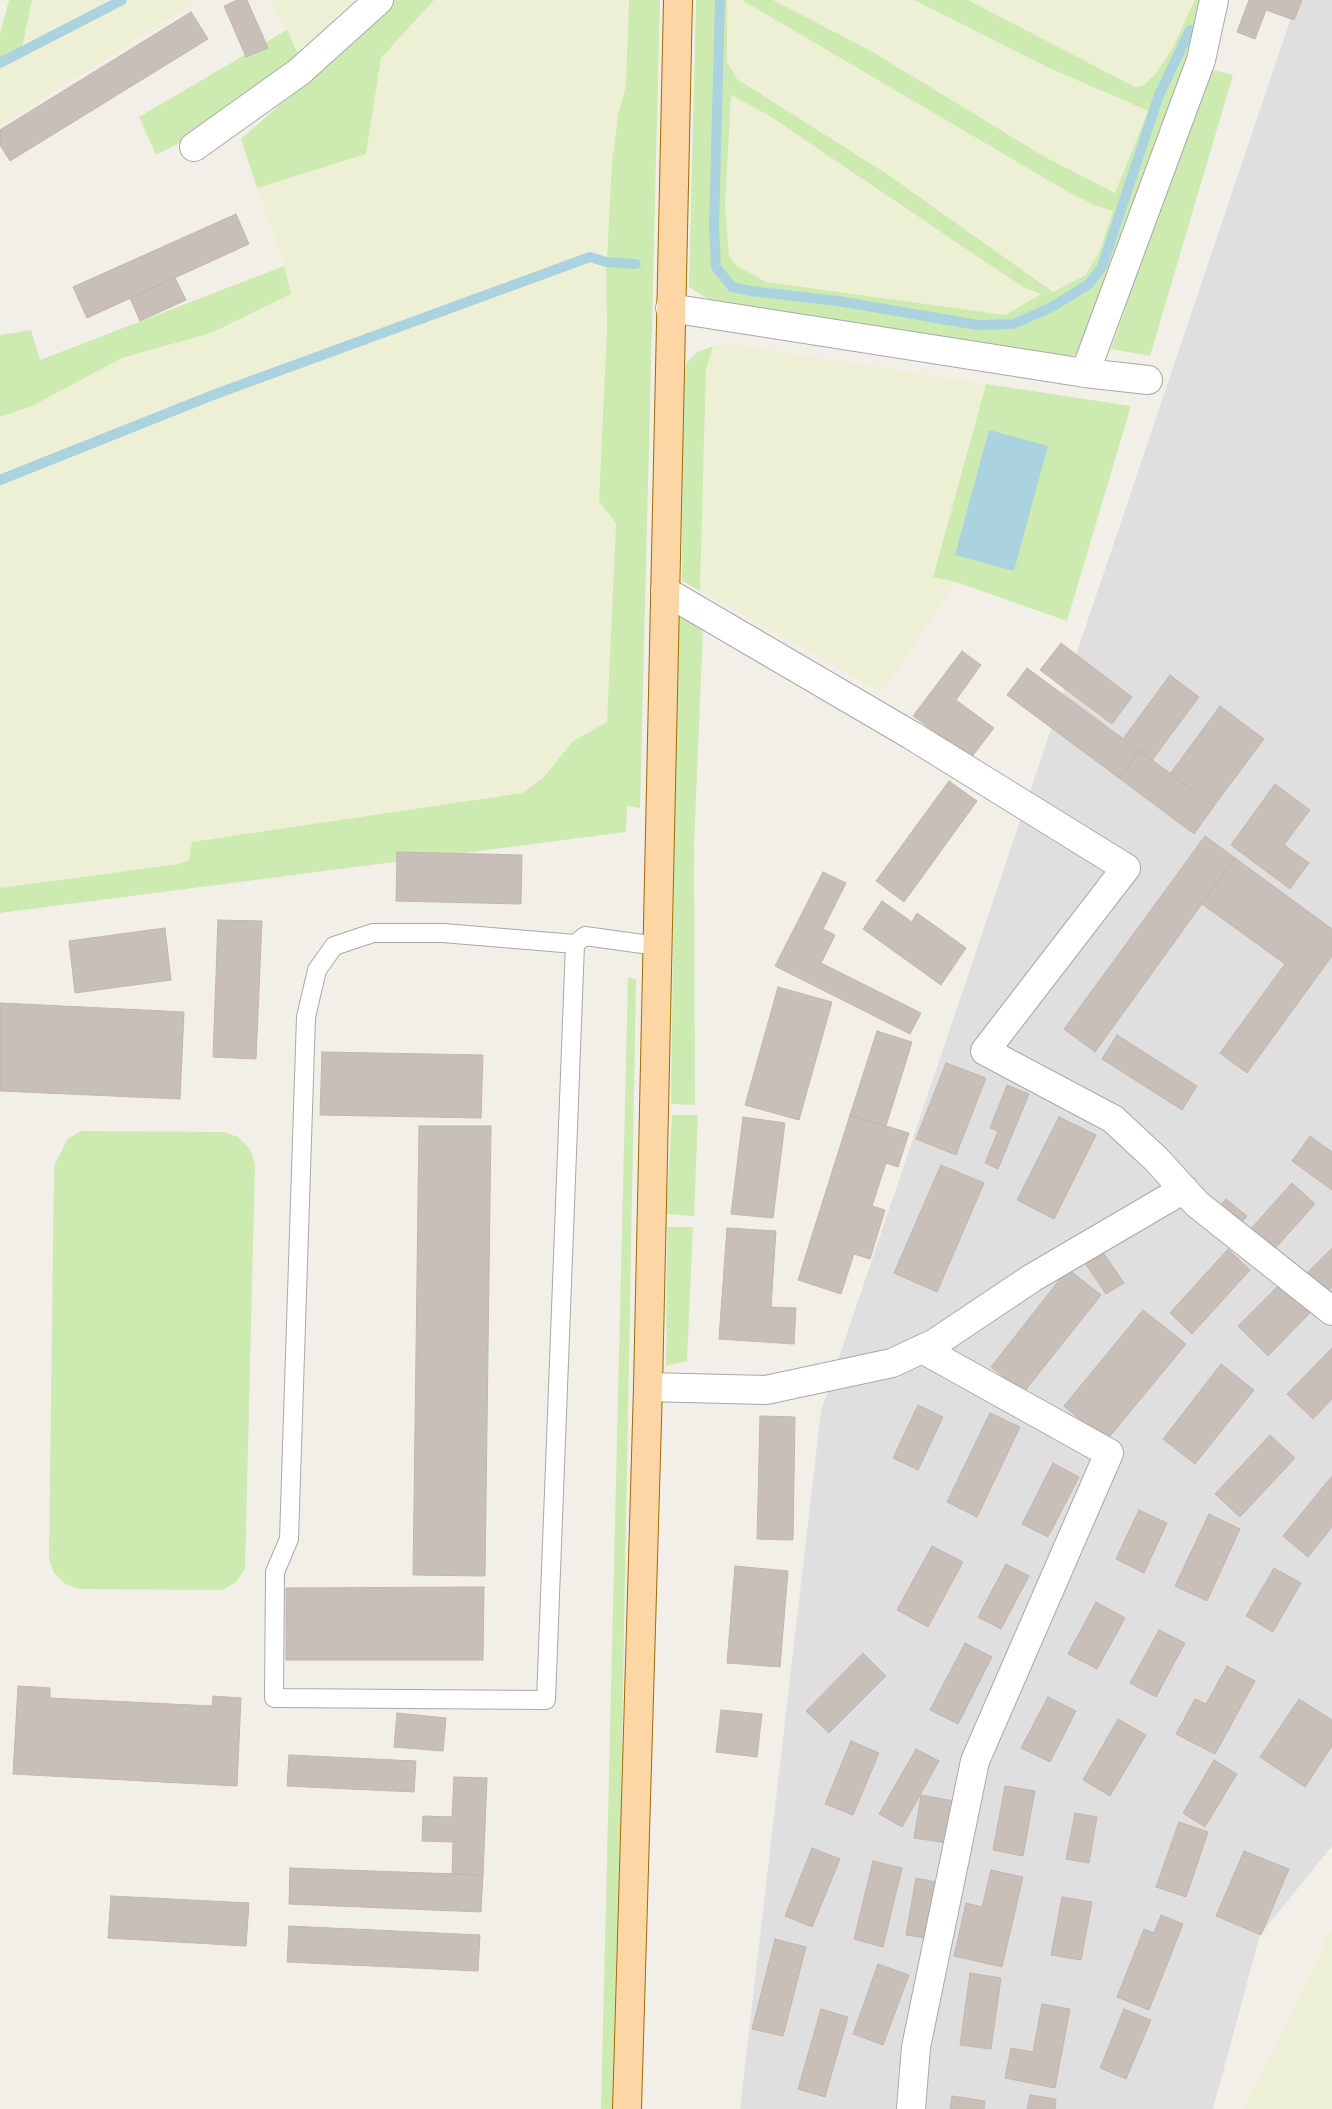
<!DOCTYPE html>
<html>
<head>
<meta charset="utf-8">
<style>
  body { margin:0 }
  canvas { display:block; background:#f2efe9 }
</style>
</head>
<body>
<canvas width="1332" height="2109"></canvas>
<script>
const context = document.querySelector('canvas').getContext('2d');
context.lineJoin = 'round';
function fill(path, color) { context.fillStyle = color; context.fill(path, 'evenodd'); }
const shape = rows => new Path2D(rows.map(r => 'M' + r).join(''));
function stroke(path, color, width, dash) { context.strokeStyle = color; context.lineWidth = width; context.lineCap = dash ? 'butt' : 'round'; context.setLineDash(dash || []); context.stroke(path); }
fill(shape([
  [1297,0,1332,0,1332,1846,1260,1935,1213,2109,740,2109,821,1411]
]), '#e0dfdf');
fill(shape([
  [32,0,115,0,22,48],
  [130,0,198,0,0,126,0,67],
  [269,0,358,0,299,56],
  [434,0,629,0,626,85,618,115,612,162,607,259,590,255,374,331,149,418,155,421,375,336,590,260,606,265,607,329,599,501,616,523,607,722,573,741,543,778,522,793,493,796,189,860,179,864,0,888,0,482,22,475,131,426,0,477,0,417,32,406,122,358,211,333,291,294,284,266,257,188,366,154,381,58],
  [727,0,742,0,1070,193,1097,206,1113,211,1100,250,1086,275,1053,292,890,176,737,79,727,62],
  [773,0,914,0,956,22,1115,98,1148,111,1115,193,1045,157,871,51],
  [968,0,1195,0,1172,49,1156,73,1144,85,1135,87],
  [731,95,768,115,837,160,1025,288,1041,294,1005,315,766,282,737,266,729,256,725,206],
  [737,345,986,384,933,576,956,582,882,692,700,591,706,369,713,346],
  [1332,1927,1332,2109,1243,2109,1282,2033]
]), '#eef0d5');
fill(shape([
  [9,0,32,0,22,48,0,59,0,34],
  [394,0,434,0,381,58,366,154,257,188,241,139,348,45],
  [629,0,660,0,640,808,627,806,626,832,0,913,0,888,179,864,189,860,192,842,522,793,543,778,573,741,607,722,616,523,599,501,607,329,606,265,636,266,636,261,607,259,612,162,618,115,626,85],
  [696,0,727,0,727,62,737,79,890,176,1053,292,1086,275,1100,250,1113,211,1097,206,1070,193,742,0,773,0,871,51,1045,157,1115,193,1148,111,1047,67,914,0,968,0,1135,87,1144,85,1156,73,1172,49,1195,0,1209,0,1079,353,1061,360,716,304,689,287],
  [718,0,721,1,716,227,718,267,733,285,752,289,838,299,977,322,1012,321,1049,305,1088,283,1099,265,1156,94,1188,30,1191,31,1160,96,1103,267,1091,285,1051,309,1013,325,977,327,838,302,751,292,731,287,715,269,712,227],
  [731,95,768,115,953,240,1025,288,1041,294,1005,315,766,282,737,266,729,256,725,206],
  [287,30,299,56,229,117,156,155,139,117],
  [1213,70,1233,75,1150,356,1111,349,1204,80],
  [284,266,291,294,211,333,122,358,32,406,0,417,0,335,31,330,40,360],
  [713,346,706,369,700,591,682,581,683,378,686,364,697,352],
  [986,384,1131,406,1067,621,956,582,933,577],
  [680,614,703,628,694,845,695,1105,671,1104,677,625],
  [628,977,636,980,621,1797,612,2109,601,2109],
  [672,1115,698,1115,694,1216,666,1214],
  [80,1131,224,1132,238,1137,250,1149,255,1164,245,1569,236,1582,223,1590,80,1589,65,1584,54,1573,49,1559,54,1166,67,1140],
  [667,1227,693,1227,687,1361,666,1366]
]), '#cdebb0');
fill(shape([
  [989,430,1048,446,1014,571,955,555]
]), '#aad3df');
stroke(shape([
  [720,0,714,227,716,267,732,287,751,291,838,301,977,325,1013,324,1050,308,1089,284,1102,267,1159,95,1190,30],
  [0,63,122,0],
  [0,480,213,395,590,257,606,262,636,264]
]), '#aad3df', 10);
const building = shape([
  [237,0,247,0,268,48,246,57,224,6,237,0],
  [1249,0,1302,0,1294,20,1266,10,1255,39,1237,32,1249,0],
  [191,12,208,39,10,161,0,145,0,130,191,12],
  [236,214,249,244,87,318,73,287,236,214],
  [175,278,186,300,140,321,130,298,175,278],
  [1061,643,1132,697,1112,724,1040,670,1061,643],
  [962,651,981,665,956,700,994,728,971,758,913,716,962,651],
  [1027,668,1140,751,1119,778,1007,695,1027,668],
  [1170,675,1199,697,1152,760,1123,739,1170,675],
  [1220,706,1264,739,1214,806,1170,774,1220,706],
  [1140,751,1214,806,1194,834,1119,778,1140,751],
  [949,781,977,801,904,902,876,881,949,781],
  [1275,784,1310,810,1284,845,1309,863,1290,889,1231,845,1275,784],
  [1205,836,1235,858,1095,1052,1064,1029,1205,836],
  [397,852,522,855,521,904,396,901,397,852],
  [1235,858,1332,929,1332,956,1247,1073,1220,1053,1285,964,1202,904,1235,858],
  [823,872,846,883,823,929,835,935,821,963,921,1013,910,1034,775,966,823,872],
  [882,901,912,922,917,913,966,948,941,985,863,929,882,901],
  [218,920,262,921,256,1059,213,1057,218,920],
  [165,928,171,980,75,993,69,941,165,928],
  [778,987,832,1002,799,1120,745,1105,778,987],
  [0,1003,184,1012,180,1099,0,1091,0,1003],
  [877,1031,912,1042,886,1126,850,1115,877,1031],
  [1117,1035,1197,1086,1182,1110,1102,1059,1117,1035],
  [322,1052,483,1055,481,1118,320,1115,322,1052],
  [946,1063,986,1078,956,1155,916,1139,946,1063],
  [1007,1085,1029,1094,998,1169,985,1163,998,1131,990,1128,1007,1085],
  [850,1115,909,1133,898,1167,886,1163,872,1206,885,1210,870,1259,854,1254,841,1294,798,1280,850,1115],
  [743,1117,785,1123,773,1218,731,1214,743,1117],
  [1059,1117,1096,1135,1054,1219,1017,1200,1059,1117],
  [419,1126,491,1126,485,1576,413,1575,419,1126],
  [1310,1136,1332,1152,1332,1190,1292,1161,1310,1136],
  [941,1165,984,1183,937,1292,894,1273,941,1165],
  [1292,1183,1315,1204,1270,1254,1247,1233,1292,1183],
  [1226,1199,1247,1216,1237,1229,1215,1211,1226,1199],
  [727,1228,776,1231,771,1307,796,1308,794,1344,719,1339,727,1228],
  [1100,1248,1124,1283,1106,1294,1083,1260,1100,1248],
  [1332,1248,1332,1287,1326,1293,1307,1273,1332,1248],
  [1228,1249,1250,1270,1192,1334,1170,1313,1228,1249],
  [1068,1269,1101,1295,1024,1392,991,1367,1068,1269],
  [1280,1284,1310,1313,1268,1356,1238,1326,1280,1284],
  [1143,1310,1186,1344,1106,1441,1064,1406,1143,1310],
  [1332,1348,1332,1399,1313,1419,1287,1394,1332,1348],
  [1221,1364,1254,1390,1195,1464,1163,1439,1221,1364],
  [918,1405,943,1417,918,1470,893,1458,918,1405],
  [990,1413,1020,1427,977,1517,947,1502,990,1413],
  [760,1416,795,1417,793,1540,757,1539,760,1416],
  [1270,1435,1295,1458,1240,1517,1215,1494,1270,1435],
  [1053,1463,1079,1477,1048,1537,1022,1524,1053,1463],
  [1332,1476,1332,1527,1308,1557,1283,1536,1332,1476],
  [1139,1510,1167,1523,1144,1573,1116,1559,1139,1510],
  [1209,1514,1240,1529,1207,1601,1175,1586,1209,1514],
  [932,1546,963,1562,928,1627,897,1610,932,1546],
  [1006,1564,1029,1576,1001,1629,978,1617,1006,1564],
  [735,1566,788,1571,780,1667,727,1663,735,1566],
  [1274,1568,1301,1583,1273,1632,1246,1616,1274,1568],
  [484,1587,483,1660,286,1660,286,1588,484,1587],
  [1096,1602,1125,1618,1097,1669,1068,1654,1096,1602],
  [1159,1630,1185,1643,1156,1697,1130,1683,1159,1630],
  [965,1643,992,1657,958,1724,930,1710,965,1643],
  [863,1653,886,1676,829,1733,806,1711,863,1653],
  [1227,1666,1255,1681,1215,1754,1176,1734,1195,1699,1206,1704,1227,1666],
  [18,1686,50,1688,50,1698,212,1706,213,1696,241,1698,237,1786,13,1774,18,1686],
  [1048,1697,1076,1711,1050,1762,1021,1748,1048,1697],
  [1299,1699,1332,1720,1332,1746,1305,1787,1260,1757,1299,1699],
  [721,1710,762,1714,757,1757,716,1752,721,1710],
  [397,1713,446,1718,443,1751,394,1747,397,1713],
  [1118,1719,1146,1735,1110,1796,1083,1780,1118,1719],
  [851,1741,879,1753,853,1815,825,1804,851,1741],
  [916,1749,939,1761,902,1827,879,1814,916,1749],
  [289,1755,416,1761,414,1792,287,1786,289,1755],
  [1214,1760,1237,1774,1205,1827,1183,1813,1214,1760],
  [454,1777,487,1778,483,1875,452,1874,453,1842,422,1841,423,1816,452,1817,454,1777],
  [1005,1786,1035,1791,1023,1856,993,1850,1005,1786],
  [921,1795,954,1801,947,1843,914,1838,921,1795],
  [1075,1813,1097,1817,1089,1863,1066,1859,1075,1813],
  [1179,1822,1208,1832,1186,1897,1156,1887,1179,1822],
  [812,1848,840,1859,812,1927,785,1916,812,1848],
  [1244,1851,1289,1869,1261,1935,1216,1916,1244,1851],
  [873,1861,902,1868,883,1947,854,1939,873,1861],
  [290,1868,483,1875,481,1912,289,1904,290,1868],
  [991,1870,1023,1877,1002,1967,954,1956,966,1903,982,1907,991,1870],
  [916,1878,941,1883,931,1939,906,1935,916,1878],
  [111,1896,249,1903,246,1946,108,1938,111,1896],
  [1062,1897,1092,1902,1081,1960,1051,1955,1062,1897],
  [1161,1915,1183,1924,1149,2010,1117,1997,1144,1929,1154,1933,1161,1915],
  [289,1926,480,1935,478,1971,287,1962,289,1926],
  [775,1939,806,1947,783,2036,752,2029,775,1939],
  [878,1964,909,1975,883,2045,853,2034,878,1964],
  [970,1973,1001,1978,991,2049,960,2045,970,1973],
  [1042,2004,1070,2009,1055,2088,1005,2078,1011,2048,1033,2052,1042,2004],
  [821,2009,848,2017,825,2097,798,2089,821,2009],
  [1124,2009,1151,2020,1126,2079,1100,2068,1124,2009],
  [1030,2095,1056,2099,1055,2109,1027,2109,1030,2095],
  [952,2096,985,2101,984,2109,950,2109,952,2096]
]);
fill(building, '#c7bfb8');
stroke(building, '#c4b6ab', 1);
const lane = shape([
  [575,944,546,1700,274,1698,275,1572,289,1539,306,1017,317,970,334,946,373,933,443,933,575,944,585,936,657,946]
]);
const street = shape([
  [194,147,299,72,379,0],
  [670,308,1085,373,1148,380],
  [1085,373,1201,60,1214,0],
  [665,591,911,735,1126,868,985,1051,1113,1119,1156,1159,1197,1204,1332,1311],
  [648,1387,766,1390,892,1363,935,1343,1032,1278,1184,1189],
  [911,2109,916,2047,975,1761,1109,1453,922,1349]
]);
const primary = shape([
  [627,2109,648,1387,678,0]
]);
stroke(lane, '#a9a9a9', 20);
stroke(street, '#a9a9a9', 30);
stroke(primary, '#a06b00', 30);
stroke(lane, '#fff', 18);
stroke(street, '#fff', 28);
stroke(primary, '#fcd6a4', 28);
</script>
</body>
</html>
